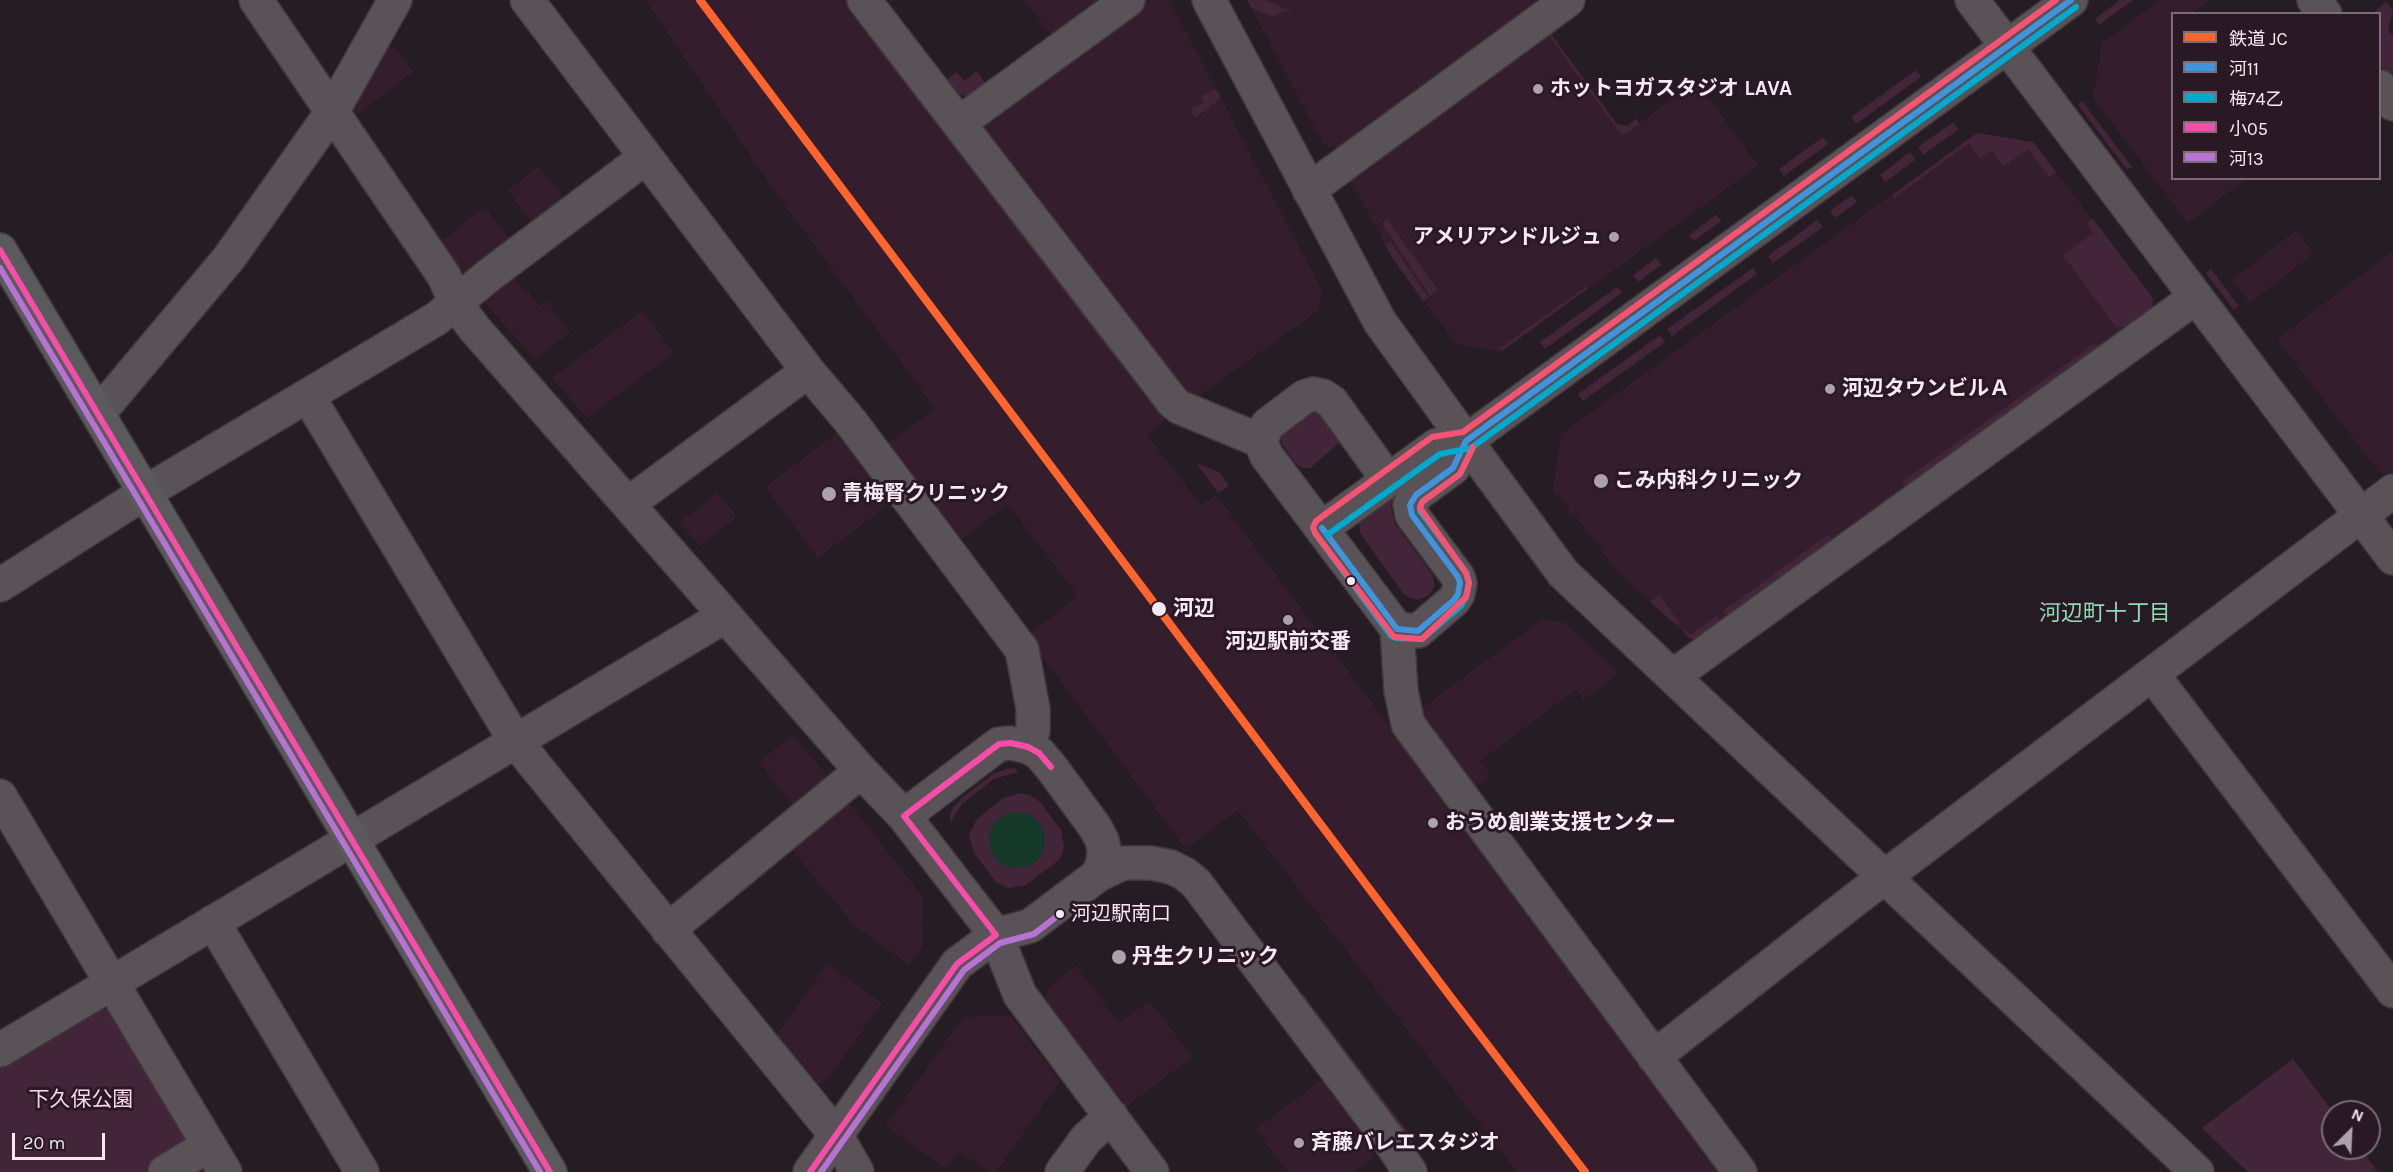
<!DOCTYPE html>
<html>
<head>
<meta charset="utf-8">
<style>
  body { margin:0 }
  #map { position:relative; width:2393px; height:1172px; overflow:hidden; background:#261c23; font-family:Karla,"Noto Sans JP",sans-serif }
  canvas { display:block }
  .legend { position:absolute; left:2171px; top:12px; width:210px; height:168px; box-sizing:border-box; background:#2a1825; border:2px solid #7c6c77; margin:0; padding:8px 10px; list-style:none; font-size:18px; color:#f6e9f2 }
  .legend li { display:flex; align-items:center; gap:12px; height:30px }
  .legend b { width:30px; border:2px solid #7c6c77 }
  .north { position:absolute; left:2321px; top:1100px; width:60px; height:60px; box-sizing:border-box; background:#2a1825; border:2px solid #7c6c77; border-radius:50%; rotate:24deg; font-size:16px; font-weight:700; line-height:24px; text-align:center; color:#f6e9f2 }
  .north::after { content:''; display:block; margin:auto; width:21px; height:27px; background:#ada1aa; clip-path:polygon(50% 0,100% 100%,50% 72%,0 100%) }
  .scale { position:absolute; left:12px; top:1133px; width:93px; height:27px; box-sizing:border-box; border:3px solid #f6e9f2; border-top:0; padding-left:8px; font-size:18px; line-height:21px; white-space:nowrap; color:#f6e9f2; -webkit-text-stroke:4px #2a1825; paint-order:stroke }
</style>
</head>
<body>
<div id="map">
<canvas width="2393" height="1172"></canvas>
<ul class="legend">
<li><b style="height:8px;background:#fe642e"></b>鉄道 JC</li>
<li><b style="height:8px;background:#4094de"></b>河11</li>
<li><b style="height:8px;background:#00a9ce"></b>梅74乙</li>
<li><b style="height:8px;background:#f54da8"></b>小05</li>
<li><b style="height:8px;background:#b673d3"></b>河13</li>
</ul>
<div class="north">N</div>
<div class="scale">20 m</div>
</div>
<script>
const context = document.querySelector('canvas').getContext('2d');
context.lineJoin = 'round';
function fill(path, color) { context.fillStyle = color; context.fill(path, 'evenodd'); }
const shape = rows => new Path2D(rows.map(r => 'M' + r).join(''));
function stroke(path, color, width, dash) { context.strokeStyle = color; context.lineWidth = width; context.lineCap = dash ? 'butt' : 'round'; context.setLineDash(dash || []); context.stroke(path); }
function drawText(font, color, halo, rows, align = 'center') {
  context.font = font + ' Karla,"Noto Sans JP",sans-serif'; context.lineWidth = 6; context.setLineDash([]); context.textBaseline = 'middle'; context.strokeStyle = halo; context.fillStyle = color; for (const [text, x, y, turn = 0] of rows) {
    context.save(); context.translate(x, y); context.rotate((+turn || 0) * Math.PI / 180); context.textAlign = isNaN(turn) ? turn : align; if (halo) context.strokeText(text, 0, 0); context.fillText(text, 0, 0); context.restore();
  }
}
fill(shape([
  [646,0,845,0,1165,420,1147,435,1201,505,1216,495,1723,1172,1517,1172,1238,810,1186,849,1027,636,1078,596,1008,504,957,543,884,447,935,408,773,189],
  [1025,0,1101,0,1051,36],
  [1149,0,1169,0,1322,290,1318,311,1196,398,1184,396,982,131,984,119],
  [1247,0,1544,0,1339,149,1324,145],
  [2160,0,2210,0,2193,13,2172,14,2172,178,2246,179,2188,223,2093,98,2102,43],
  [1547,33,1622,135,1697,82,1758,166,1501,352,1456,344,1392,257,1350,179],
  [387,45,395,48,413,72,351,119,353,104],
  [1977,133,2033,142,2153,298,2151,311,1697,641,1689,638,1616,569,1574,513,1570,515,1568,511,1569,509,1559,494,1557,496,1553,490,1561,434],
  [539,166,568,204,536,228,508,190],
  [485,207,514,245,472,277,459,275,437,244],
  [2296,230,2313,254,2250,303,2232,280],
  [2393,251,2393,473,2392,474,2379,472,2277,339],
  [509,271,525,293,528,291,539,306,547,301,570,333,535,359,484,302,487,287],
  [642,311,674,353,587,418,552,378],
  [840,431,892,502,818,558,765,487],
  [718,493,737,517,700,546,679,522],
  [1541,620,1564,622,1619,674,1583,700,1576,689,1480,761,1491,776,1471,790,1419,721,1422,708],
  [792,735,827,775,826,790,799,812,759,762],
  [838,803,851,805,922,896,923,946,909,965,855,926,787,844],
  [827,964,882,1003,824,1084,811,1084,774,1039],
  [1076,966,1119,1023,1150,1001,1192,1057,1126,1107,1046,1001,1048,988],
  [1010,1015,1060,1081,996,1172,989,1172,959,1151,946,1169,886,1126,963,1017],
  [1323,1079,1373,1146,1372,1160,1355,1172,1288,1172,1256,1129]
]), '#341e2e');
fill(shape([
  [1247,0,1264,0,1290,10,1272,16,1251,8],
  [2120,0,2133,0,2099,25,2095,19],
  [2386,2,2393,10,2388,31,2393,35,2393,82,2380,64,2380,14,2372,14],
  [1549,31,1617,124,1627,126,1636,119,1640,124,1622,136,1547,33],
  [878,43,998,200,996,202,875,45],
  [1916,70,1921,77,1856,124,1851,117],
  [977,71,985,83,967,96,952,93,944,82,957,72,964,81],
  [1216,89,1221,98,1195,118,1191,109,1204,103,1201,96],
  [2082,101,2132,167,2127,170,2078,105],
  [1953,122,1959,129,1923,155,1918,147],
  [1977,133,2033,142,2056,172,2049,177,2028,149,2003,167,1992,150,1980,158,1969,143,1894,198,1892,195],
  [1823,137,1828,144,1784,176,1779,169],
  [1910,152,1915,160,1885,182,1880,175],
  [1852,195,1857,202,1835,218,1830,211],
  [1003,208,1119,359,1117,360,1007,217,1002,209],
  [1716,215,1721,221,1694,241,1689,235],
  [1387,219,1438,290,1430,296,1382,223],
  [2093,219,2153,298,2151,311,2126,329,2124,327,2116,327,2063,255,2094,233,2087,223],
  [1817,220,1823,227,1773,263,1768,256],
  [1390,241,1428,297,1423,301,1392,257,1385,245],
  [1656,258,1661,265,1638,282,1633,275],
  [1753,268,1757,274,1672,336,1667,329],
  [2211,269,2239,306,2234,310,2206,273],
  [1587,286,1588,288,1502,351,1500,348],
  [1617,287,1622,293,1545,349,1540,342],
  [1660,335,1665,342,1583,401,1578,394],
  [2094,344,2102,347,1907,488,1902,482],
  [1314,411,1322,414,1339,439,1339,443,1310,468,1304,468,1296,464,1283,445,1281,436,1284,432],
  [1196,463,1219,472,1229,486,1218,493],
  [1423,471,1398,493,1391,506,1395,524,1433,575,1434,585,1432,591,1427,596,1418,600,1408,597,1403,593,1360,533,1359,523,1361,516],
  [1828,535,1833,542,1728,618,1723,611],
  [1659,595,1680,623,1676,625,1650,602],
  [1717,616,1722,623,1697,641,1689,638,1683,631,1685,629,1690,635],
  [1015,768,1018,772,994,779,962,804,951,822,950,821,950,814,953,807,963,797,993,774,1006,769],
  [1019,793,1030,795,1040,802,1061,830,1064,848,1060,859,1026,885,1008,888,996,882,974,853,969,835,977,819,1002,799],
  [989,835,1040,856,1033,863,1025,867,992,853],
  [1303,994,1411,1136,1407,1140,1300,996],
  [97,1006,111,1011,187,1136,184,1150,147,1172,0,1172,0,1065],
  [2293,1059,2333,1112,2333,1148,2360,1148,2378,1172,2248,1172,2202,1128]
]), '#43253a');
fill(shape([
  '989 840a28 28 0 1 1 56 0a28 28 0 1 1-56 0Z'
]), '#143928');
const minor = shape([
  [256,0,444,276,456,304,474,328,861,771,904,816,996,935,1020,995,1152,1172],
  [527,0,808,371,851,422,1022,650,1033,709,1033,730,1028,747],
  [864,0,1173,402,1179,407,1261,441],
  [2314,0,2325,14],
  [2380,87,2393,104],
  [959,123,1128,0],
  [1309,190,1568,0],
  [308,396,516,742,836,1135,857,1172],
  [98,414,229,258,332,112,395,0],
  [1466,441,1563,573,2197,1172],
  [1388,480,1332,402,1323,396,1313,394,1304,397,1267,425,1261,441,1266,455,1397,629,1418,631,1454,600,1458,594,1460,583,1458,577,1412,515,1410,505,1416,495,1453,468,1466,441],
  [628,504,808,371],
  [1322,528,1437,445,1466,441],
  [0,585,146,492,436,319,488,276,646,157],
  [1397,629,1401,691,1408,724,1413,731,1740,1172],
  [2152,674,2393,991],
  [1673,676,2196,297],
  [0,796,225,1172],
  [904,816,999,744,1011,743,1028,747,1039,753,1051,767,1095,827,1102,840,1104,850,1103,862,1098,875,1030,926,996,935],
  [1098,875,1123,863,1151,863,1171,867,1185,874,1196,883,1387,1137,1410,1172],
  [213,922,362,1172],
  [668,930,861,771],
  [0,1050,725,616],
  [1654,1057,1857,898,2393,491],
  [165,1172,209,1145],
  [1062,1172,1086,1139,1111,1116]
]);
const tertiary = shape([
  [1209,0,1380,322,1466,441,2071,0],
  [1972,0,2393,558],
  [810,1172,957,964,996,935]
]);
const primary = shape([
  [0,250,550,1172]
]);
stroke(minor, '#40393e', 36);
stroke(tertiary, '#40393e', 36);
stroke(primary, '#40393e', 36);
stroke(minor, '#595257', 33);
stroke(tertiary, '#595257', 33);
stroke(primary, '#5a595b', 33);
stroke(shape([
  [1322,528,1397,629,1418,631,1454,600,1458,594,1460,583,1458,577,1412,515,1410,505,1416,495,1453,468,1466,441,2071,0]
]), '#4094de', 6);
stroke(shape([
  [1315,533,1391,636,1396,638,1422,639,1461,606,1466,597,1469,583,1466,572,1420,511,1420,507,1423,501,1460,474,1472,449],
  [1327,535,1440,454,1471,448,2076,7]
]), '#00a9ce', 6);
stroke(shape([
  [0,250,550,1172],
  [810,1172,957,964,996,935,904,816,999,744,1011,743,1028,747,1039,753,1051,767]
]), '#f54da8', 6);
stroke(shape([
  [0,268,540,1172],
  [821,1172,964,970,1000,943,1034,934,1060,914]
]), '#b673d3', 6);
stroke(shape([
  [1473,447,1460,474,1422,502,1420,508,1466,573,1469,583,1466,597,1422,639,1394,637,1315,533,1313,527,1316,521,1432,437,1463,432,2056,0]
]), '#f65372', 6);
stroke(shape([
  [700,0,1453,1000,1585,1172]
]), '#fe642e', 8);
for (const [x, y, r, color] of [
  [1538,89,6,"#ada1aa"],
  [1614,237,6,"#ada1aa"],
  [1830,389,6,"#ada1aa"],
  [1601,481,8,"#ada1aa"],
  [829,494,8,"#ada1aa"],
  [1351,581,5,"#f6e9f2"],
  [1159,609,8,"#f6e9f2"],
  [1288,620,6,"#ada1aa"],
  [1433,823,6,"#ada1aa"],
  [1060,914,5,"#f6e9f2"],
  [1119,957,8,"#ada1aa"],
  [1299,1143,6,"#ada1aa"]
]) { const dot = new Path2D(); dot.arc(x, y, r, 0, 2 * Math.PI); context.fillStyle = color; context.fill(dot); stroke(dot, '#2a1825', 2); }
drawText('20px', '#f6e9f2', '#2a1825', [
  ["河辺駅南口",1071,914]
], 'left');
drawText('bold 21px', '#f6e9f2', '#2a1825', [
  ["ホットヨガスタジオ LAVA",1550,89],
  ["アメリアンドルジュ",1602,237,"right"],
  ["河辺タウンビルＡ",1842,389],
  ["こみ内科クリニック",1614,481],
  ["青梅腎クリニック",842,494],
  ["河辺駅前交番",1288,642,"center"],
  ["おうめ創業支援センター",1445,823],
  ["丹生クリニック",1132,957],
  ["斉藤バレエスタジオ",1311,1143]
], 'left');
drawText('bold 21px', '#f6e9f2', '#2a1825', [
  ["河辺",1173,609]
], 'left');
drawText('21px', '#f9d5ee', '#2a1825', [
  ["下久保公園",81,1100]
]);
drawText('22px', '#8bdcb2', '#2a1825', [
  ["河辺町十丁目",2105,614]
]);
</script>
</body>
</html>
